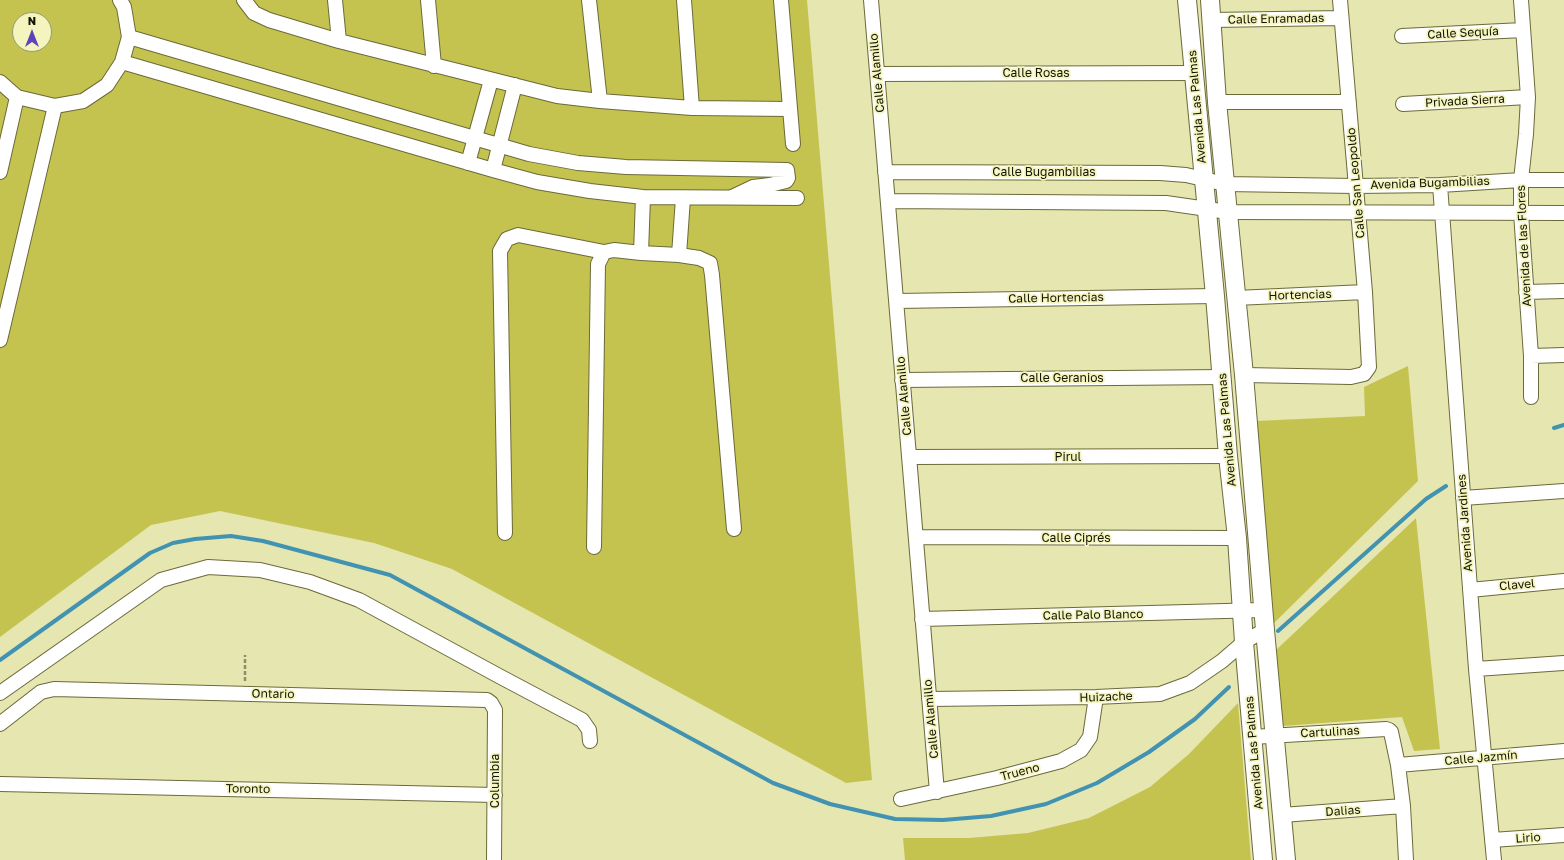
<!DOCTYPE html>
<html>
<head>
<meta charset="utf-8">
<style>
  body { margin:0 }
  #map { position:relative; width:1564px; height:860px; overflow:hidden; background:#e6e6b1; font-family:"Golos Text",sans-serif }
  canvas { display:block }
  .north { position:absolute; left:12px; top:12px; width:40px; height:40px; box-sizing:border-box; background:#f3f4be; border:1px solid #9a9a73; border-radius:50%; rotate:0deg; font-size:11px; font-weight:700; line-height:16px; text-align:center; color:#141402 }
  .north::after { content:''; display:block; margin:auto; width:14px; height:18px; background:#5d42ba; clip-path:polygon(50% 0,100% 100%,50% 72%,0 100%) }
</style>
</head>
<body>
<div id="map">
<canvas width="1564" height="860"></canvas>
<div class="north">N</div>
</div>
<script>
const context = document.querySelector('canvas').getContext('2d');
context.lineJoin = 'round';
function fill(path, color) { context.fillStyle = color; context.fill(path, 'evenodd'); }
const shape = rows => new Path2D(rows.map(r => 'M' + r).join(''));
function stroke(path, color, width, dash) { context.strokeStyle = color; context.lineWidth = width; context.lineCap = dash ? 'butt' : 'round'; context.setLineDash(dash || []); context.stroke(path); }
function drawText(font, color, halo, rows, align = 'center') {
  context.font = font + ' "Golos Text",sans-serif'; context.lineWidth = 3.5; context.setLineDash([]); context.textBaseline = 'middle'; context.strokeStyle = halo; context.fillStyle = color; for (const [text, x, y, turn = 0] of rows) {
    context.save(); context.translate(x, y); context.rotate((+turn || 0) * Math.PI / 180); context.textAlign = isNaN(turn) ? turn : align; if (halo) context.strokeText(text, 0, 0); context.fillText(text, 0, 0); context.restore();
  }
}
fill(shape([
  [0,0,807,0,872,780,846,783,452,569,374,543,220,511,151,525,0,637],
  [20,20,44,20,44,44,20,44],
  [1408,366,1418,481,1272,625,1256,421,1365,416,1364,387],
  [1416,518,1440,749,1414,751,1402,717,1283,726,1275,651],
  [1238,703,1251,860,905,860,903,838,969,838,1028,833,1089,818,1150,787,1189,754]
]), '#c5c350');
stroke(shape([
  [1554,428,1564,425],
  [1278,631,1426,499,1446,486],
  [0,660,150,553,173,543,195,539,231,536,263,541,390,575,773,783,830,804,895,819,943,820,991,816,1046,804,1097,783,1149,752,1195,719,1229,687]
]), '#4292b2', 4);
const minor = shape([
  [244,0,254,13,269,20,339,41,557,96,600,101,692,108,790,109],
  [335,0,339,41],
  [428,0,434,66],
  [589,0,600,101],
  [684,0,692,108],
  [781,0,793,144],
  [871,0,937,792],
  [1521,0,1528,97,1526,134,1521,180,1521,213,1531,356,1531,397],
  [1211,20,1341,18],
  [1402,36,1523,30],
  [129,37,529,154,578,163,626,167,787,170,788,178,786,181,770,185,753,187,732,197],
  [122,62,493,170,537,182,590,191,643,197,797,198],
  [877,74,1194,73],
  [0,82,17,97,55,106,83,101,107,85,122,62,129,37,124,7,120,0],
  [1217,102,1349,102],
  [1403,104,1528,97],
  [468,163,491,80],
  [493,170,515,85],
  [0,172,17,97],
  [885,172,1160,173,1186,175,1225,184,1355,186,1440,185,1521,180,1564,180],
  [1440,185,1476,669,1494,860],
  [683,198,679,255,699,258,710,263,712,275,734,529],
  [888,201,1166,203,1228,212,1564,213],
  [641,253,679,255],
  [1526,292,1564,291],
  [1236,298,1365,292],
  [897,301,1215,296],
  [0,340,55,106],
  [1531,356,1564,355],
  [1244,375,1351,377,1364,374,1369,367,1365,292,1340,0],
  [902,380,1222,377],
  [909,457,1228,456],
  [1463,498,1564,491],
  [505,533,500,251,507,239,518,235,604,252],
  [916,537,1237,538],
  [594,547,598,264,604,252,614,250,641,253,643,197],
  [1470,590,1564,581],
  [922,619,1263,610],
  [1476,669,1564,663],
  [0,693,161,580,208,567,260,570,310,582,359,600,499,676,582,720,589,730,590,741],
  [929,699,1096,697,1160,694,1190,683,1222,661,1244,642,1265,630],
  [0,724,41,692,54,689,487,700,491,703,495,710,494,860],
  [1252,737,1386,729,1389,730,1391,732,1398,765,1403,806,1406,860],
  [1398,765,1564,751],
  [0,784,495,795],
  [901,799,997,778,1061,761,1081,750,1090,737,1096,697],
  [1282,815,1403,806],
  [1492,840,1564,835]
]);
const tertiary = shape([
  [1187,0,1215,296,1228,456,1237,538,1244,642,1263,860],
  [1210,0,1217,102,1244,375,1265,630,1286,860]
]);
stroke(minor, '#6b6a39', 16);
stroke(tertiary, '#6b6a39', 20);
stroke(shape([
  [245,681,245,655]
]), '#8d8d67', 2.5, [4, 2]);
stroke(minor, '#fff', 14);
stroke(tertiary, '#fff', 18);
drawText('12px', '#141402', '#f3f4be', [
  ["Calle Enramadas",1276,19,-1],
  ["Calle Sequía",1463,33,-3],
  ["Calle Alamillo",877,73,-95],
  ["Calle Rosas",1036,73],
  ["Privada Sierra",1465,101,-3],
  ["Avenida Las Palmas",1197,107,-95],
  ["Calle Bugambilias",1044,172],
  ["Calle San Leopoldo",1356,183,-95],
  ["Avenida Bugambilias",1430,183,-2],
  ["Avenida de las Flores",1524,246,-93],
  ["Hortencias",1300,295,-2],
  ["Calle Hortencias",1056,298,-1],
  ["Calle Geranios",1062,378],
  ["Calle Alamillo",904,396,-95],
  ["Avenida Las Palmas",1227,430,-95],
  ["Pirul",1068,457],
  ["Avenida Jardines",1465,523,-94],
  ["Calle Ciprés",1076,538],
  ["Clavel",1517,585,-5],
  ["Calle Palo Blanco",1093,615,-1],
  ["Ontario",273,694,1],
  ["Huizache",1106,697,-2],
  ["Calle Alamillo",931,719,-95],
  ["Cartulinas",1330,732,-3],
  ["Avenida Las Palmas",1254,753,-95],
  ["Calle Jazmín",1481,758,-5],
  ["Trueno",1020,772,-15],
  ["Columbia",495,781,-90],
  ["Toronto",248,789,1],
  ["Dalias",1343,811,-4],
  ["Lirio",1528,838,-4]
]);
</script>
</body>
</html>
